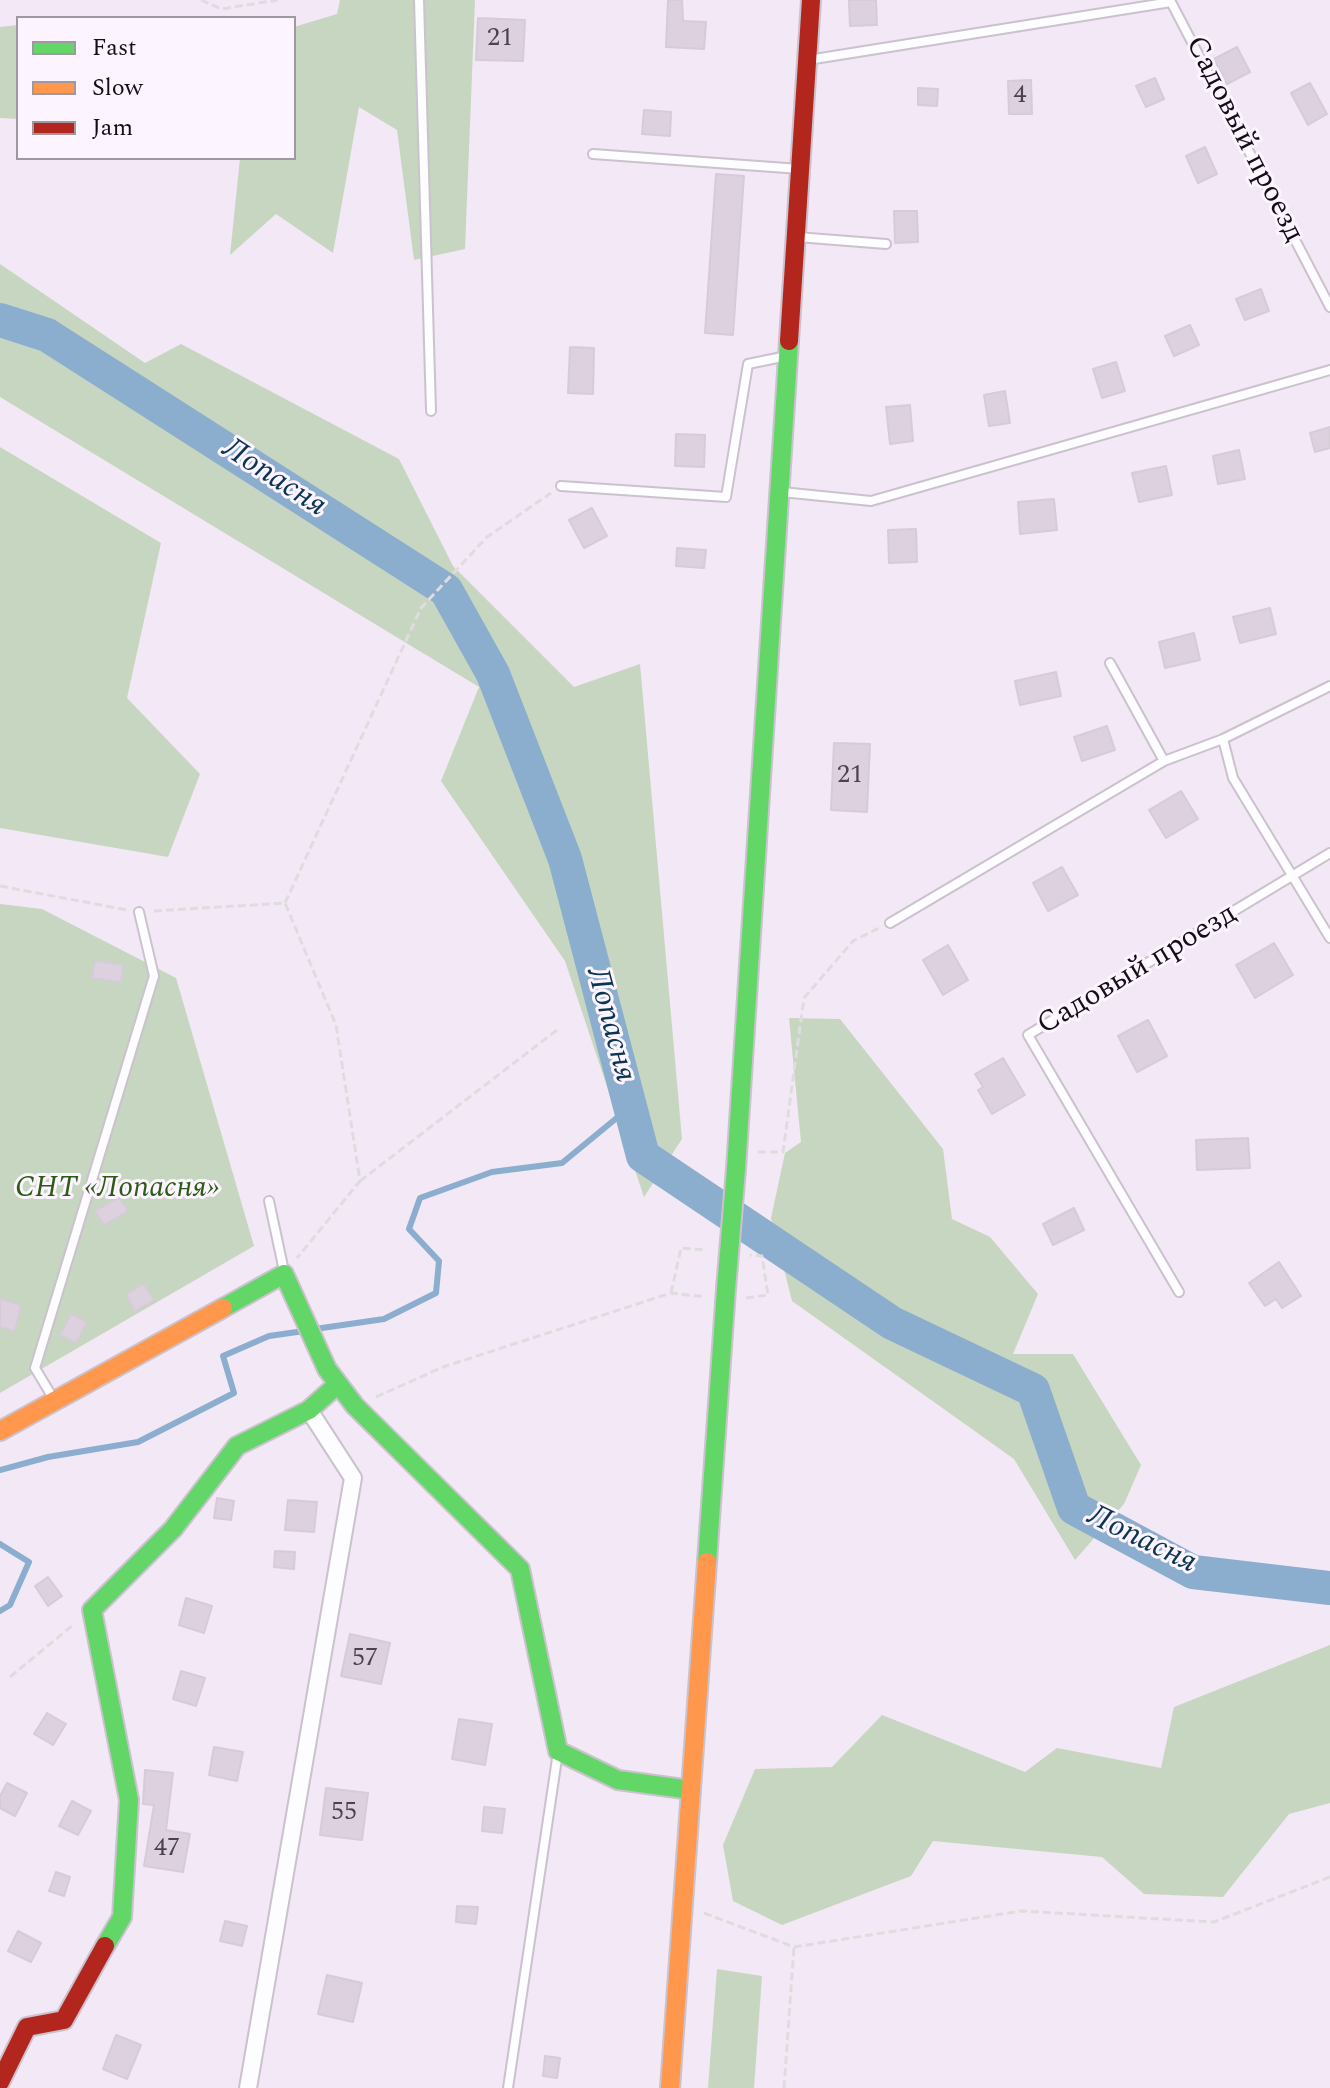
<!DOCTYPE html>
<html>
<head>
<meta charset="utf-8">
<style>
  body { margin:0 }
  #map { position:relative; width:1330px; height:2088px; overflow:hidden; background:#f3e8f5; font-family:Spectral,serif }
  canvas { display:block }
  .legend { position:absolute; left:16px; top:16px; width:280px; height:144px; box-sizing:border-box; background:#fcf4fe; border:2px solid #a098a1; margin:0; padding:10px 14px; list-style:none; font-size:24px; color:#150e16 }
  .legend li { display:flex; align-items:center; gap:16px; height:40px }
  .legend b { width:40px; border:2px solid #a098a1 }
</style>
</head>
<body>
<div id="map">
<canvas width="1330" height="2088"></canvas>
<ul class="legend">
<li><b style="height:10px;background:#63d668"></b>Fast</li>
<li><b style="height:10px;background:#ff974d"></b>Slow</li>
<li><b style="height:10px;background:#b3261e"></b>Jam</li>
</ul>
</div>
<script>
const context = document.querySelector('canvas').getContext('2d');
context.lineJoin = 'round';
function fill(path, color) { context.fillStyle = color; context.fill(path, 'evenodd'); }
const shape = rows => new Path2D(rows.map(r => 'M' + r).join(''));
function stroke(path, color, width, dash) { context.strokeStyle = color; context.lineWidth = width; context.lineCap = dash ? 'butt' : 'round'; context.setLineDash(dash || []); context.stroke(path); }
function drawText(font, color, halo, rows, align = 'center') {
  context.font = font + ' Spectral,serif'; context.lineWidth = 6; context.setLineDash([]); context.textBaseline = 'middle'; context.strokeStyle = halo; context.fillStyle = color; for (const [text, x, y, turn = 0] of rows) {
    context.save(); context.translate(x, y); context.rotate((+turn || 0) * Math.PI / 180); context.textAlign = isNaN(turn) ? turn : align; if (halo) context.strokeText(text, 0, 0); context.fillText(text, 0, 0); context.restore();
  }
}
fill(shape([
  [340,0,475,0,465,249,414,260,397,130,359,107,333,253,276,214,230,255,240,158,294,158,294,27,337,14],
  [18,25,18,119,0,118,0,27],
  [0,264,145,363,181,344,399,459,453,566,574,687,640,664,682,1139,644,1197,565,961,441,781,479,687,0,397],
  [0,447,161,543,127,698,200,774,168,857,0,828],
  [0,904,42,909,176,978,254,1246,0,1393],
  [789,1018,840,1019,943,1149,952,1219,990,1237,1038,1294,1013,1354,1073,1354,1141,1465,1124,1504,1075,1560,1014,1459,792,1301,771,1218,785,1153,801,1142],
  [1330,1645,1330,1803,1289,1814,1223,1897,1144,1894,1102,1857,933,1841,911,1876,782,1925,733,1901,723,1845,755,1769,832,1767,882,1715,1025,1772,1057,1748,1161,1768,1174,1707],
  [717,1969,762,1976,754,2088,708,2088]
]), '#c7d6c0');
stroke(shape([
  [315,1329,384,1319,436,1293,439,1261,409,1229,420,1198,492,1172,562,1163,630,1107],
  [0,1470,48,1457,138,1442,234,1393,223,1356,269,1336,304,1331],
  [0,1544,29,1562,10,1605,0,1611]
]), '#8badce', 6);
stroke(shape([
  [0,320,47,335,446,590,493,674,565,859,643,1156,892,1323,1033,1390,1074,1508,1193,1572,1330,1588]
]), '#8badce', 34);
const building = shape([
  [668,0,682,0,683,21,706,22,704,49,666,47,668,0],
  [849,0,876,0,877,25,850,26,849,0],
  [478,18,525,20,523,61,476,60,478,18],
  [1237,47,1250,72,1227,84,1214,59,1237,47],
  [1155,78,1164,99,1146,107,1136,86,1155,78],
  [1031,80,1032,114,1009,114,1008,81,1031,80],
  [1310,83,1327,114,1308,125,1291,93,1310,83],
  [918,88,938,89,937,106,918,105,918,88],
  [644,110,671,112,670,136,642,134,644,110],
  [1205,147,1217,174,1198,183,1186,156,1205,147],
  [716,174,744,176,733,335,705,333,716,174],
  [894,211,917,211,918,242,895,243,894,211],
  [1261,289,1269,311,1245,320,1236,299,1261,289],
  [1190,325,1199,345,1174,356,1165,336,1190,325],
  [570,347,594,348,593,394,568,393,570,347],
  [1116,362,1125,391,1102,398,1093,369,1116,362],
  [1005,391,1010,423,989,426,984,395,1005,391],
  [910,405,913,441,890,444,886,407,910,405],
  [1330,427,1330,448,1315,452,1310,433,1330,427],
  [676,434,705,435,704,467,675,466,676,434],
  [1239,450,1245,479,1218,484,1213,456,1239,450],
  [1166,466,1172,495,1139,502,1132,473,1166,466],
  [1054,499,1057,530,1020,534,1018,502,1054,499],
  [592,508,607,536,584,548,569,520,592,508],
  [916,529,917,562,889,563,888,530,916,529],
  [677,548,706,550,704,568,676,566,677,548],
  [1270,608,1276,634,1240,643,1233,617,1270,608],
  [1194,633,1200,660,1165,668,1159,642,1194,633],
  [1056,672,1061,696,1020,705,1015,681,1056,672],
  [1107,726,1115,750,1082,761,1074,737,1107,726],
  [834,743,870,744,867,812,831,810,834,743],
  [1181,791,1198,819,1166,838,1149,810,1181,791],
  [1062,867,1078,895,1048,911,1033,883,1062,867],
  [1274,943,1293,975,1255,998,1236,965,1274,943],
  [948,945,968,980,943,995,923,960,948,945],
  [95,961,123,965,121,982,92,978,95,961],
  [1148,1020,1167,1056,1137,1072,1118,1036,1148,1020],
  [1003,1058,1025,1095,992,1114,978,1090,983,1087,975,1074,1003,1058],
  [1248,1138,1250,1168,1197,1170,1196,1140,1248,1138],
  [119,1197,128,1211,104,1225,95,1211,119,1197],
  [1074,1208,1084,1230,1053,1245,1043,1224,1074,1208],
  [1279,1262,1301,1296,1282,1308,1276,1299,1265,1306,1249,1283,1279,1262],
  [144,1284,154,1300,135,1311,126,1294,144,1284],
  [0,1299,21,1305,15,1331,0,1327,0,1299],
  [71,1314,87,1322,76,1343,60,1335,71,1314],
  [217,1498,234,1501,231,1520,214,1518,217,1498],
  [288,1500,317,1502,314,1532,285,1530,288,1500],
  [275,1551,295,1552,294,1569,274,1567,275,1551],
  [48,1577,62,1596,48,1606,35,1586,48,1577],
  [186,1598,212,1606,204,1633,179,1625,186,1598],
  [350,1634,390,1643,381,1684,341,1676,350,1634],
  [181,1671,205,1678,196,1706,173,1699,181,1671],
  [47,1713,66,1724,53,1745,34,1734,47,1713],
  [459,1719,492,1724,485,1765,452,1759,459,1719],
  [214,1747,243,1752,237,1781,209,1775,214,1747],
  [145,1770,173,1773,166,1830,190,1834,183,1872,144,1866,154,1805,143,1804,145,1770],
  [7,1783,27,1793,15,1816,0,1808,0,1796,7,1783],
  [326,1788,368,1793,362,1840,320,1835,326,1788],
  [72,1801,91,1811,78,1835,59,1826,72,1801],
  [484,1807,505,1809,502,1833,482,1831,484,1807],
  [56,1872,70,1877,64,1896,49,1891,56,1872],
  [457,1906,478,1907,476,1924,456,1922,457,1906],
  [225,1921,247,1926,242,1946,220,1941,225,1921],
  [18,1931,41,1943,31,1962,8,1951,18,1931],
  [327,1975,362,1983,353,2022,318,2014,327,1975],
  [116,2035,141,2045,127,2079,103,2069,116,2035],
  [545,2056,560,2058,557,2078,543,2076,545,2056]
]);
fill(building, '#ddd1e0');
stroke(building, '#d5ccd7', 2);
const lane = shape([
  [419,0,431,411],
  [808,60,1171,2,1330,307],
  [593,154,800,169],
  [797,237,886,244],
  [561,486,726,497,748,364,787,356],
  [782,492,871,501,1330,370],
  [1110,663,1164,761],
  [1223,739,1233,778,1330,938],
  [890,923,1164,761,1223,739,1330,686],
  [269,1201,284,1271],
  [1179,1292,1028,1035,1330,853],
  [53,1398,35,1368,154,976,139,912],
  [508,2088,558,1752]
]);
const street = shape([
  [248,2088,353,1478,309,1410]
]);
const fast = shape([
  [736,1169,789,341],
  [223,1308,284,1274,327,1369,355,1406,520,1569,558,1751,618,1780,691,1790],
  [707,1562,726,1289],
  [105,1946,122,1917,129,1800,92,1610,173,1529,237,1446,309,1410,338,1384]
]);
const slow = shape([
  [0,1431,223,1308],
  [670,2088,707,1562]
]);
const jam = shape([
  [789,341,811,0],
  [0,2082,27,2027,64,2020,105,1946]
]);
stroke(lane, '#cac2cc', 12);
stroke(street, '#cac2cc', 20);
stroke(fast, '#cac2cc', 22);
stroke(slow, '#cac2cc', 22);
stroke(jam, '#cac2cc', 22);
stroke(shape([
  [201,0,221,9,278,0],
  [0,886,127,910],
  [285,903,421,608,487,537,551,493],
  [154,911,285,903,336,1025,360,1181,297,1258],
  [758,1152,783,1152,804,998,853,941,879,928],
  [360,1181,557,1030],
  [671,1293,681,1248,707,1250],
  [746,1298,768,1295,762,1256,750,1255],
  [376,1397,443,1367,671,1293,706,1297],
  [10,1677,73,1625],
  [704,1913,794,1947,1021,1911,1214,1922,1330,1877],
  [784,2088,794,1947]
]), '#dfdce0', 3, [8, 4]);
stroke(lane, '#fdfcfe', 8);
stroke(street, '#fdfcfe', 16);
stroke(fast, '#63d668', 18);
stroke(slow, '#ff974d', 18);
stroke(jam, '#b3261e', 18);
const fastBridge = shape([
  [726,1289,736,1169]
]);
stroke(fastBridge, '#cac2cc', 22, []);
stroke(fastBridge, '#63d668', 18);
drawText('26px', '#4a424c', null, [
  ["21",500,40],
  ["4",1020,97],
  ["21",850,777],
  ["57",365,1660],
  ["55",344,1814],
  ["47",167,1850]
]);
drawText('30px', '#150e16', '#fcf4fe', [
  ["Садовый проезд",1243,140,63],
  ["Садовый проезд",1138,971,-31]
]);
drawText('italic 30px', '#2c5c14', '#fcf4fe', [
  ["СНТ «Лопасня»",117,1190]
]);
drawText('italic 32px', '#0a3652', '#fcf4fe', [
  ["Лопасня",273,479,33],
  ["Лопасня",609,1025,75],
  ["Лопасня",1141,1541,26]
]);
</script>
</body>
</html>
